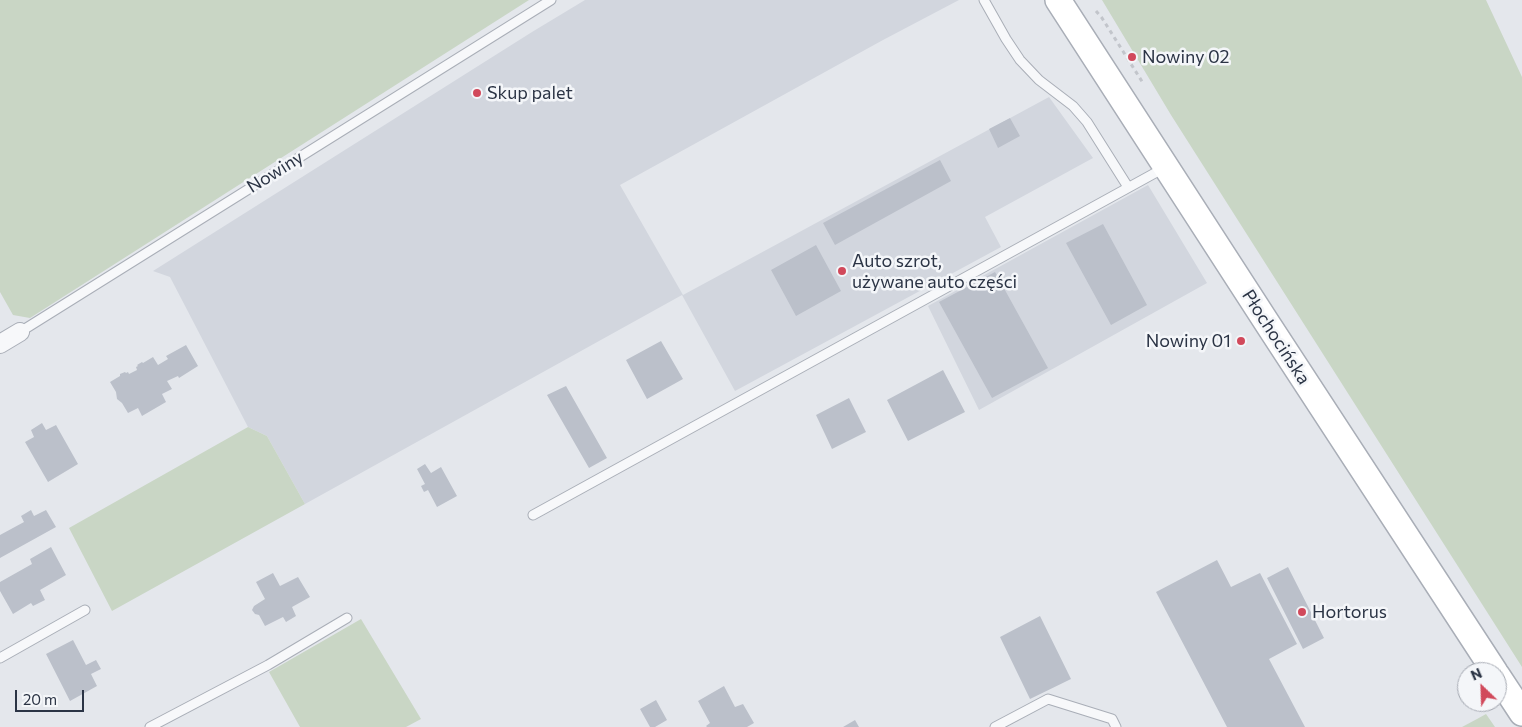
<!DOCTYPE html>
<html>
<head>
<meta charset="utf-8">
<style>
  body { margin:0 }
  #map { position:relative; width:1522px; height:727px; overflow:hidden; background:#e4e7ec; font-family:Commissioner,sans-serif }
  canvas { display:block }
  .north { position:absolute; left:1457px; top:662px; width:50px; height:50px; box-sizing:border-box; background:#f4f6f9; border:1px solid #a4a8b1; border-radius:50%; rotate:336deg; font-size:14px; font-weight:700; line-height:20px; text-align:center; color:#2b3445 }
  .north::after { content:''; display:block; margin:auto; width:18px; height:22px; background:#d1495b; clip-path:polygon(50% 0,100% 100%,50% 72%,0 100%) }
  .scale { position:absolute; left:15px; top:690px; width:69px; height:22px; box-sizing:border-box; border:2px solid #2b3445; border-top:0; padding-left:6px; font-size:15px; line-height:18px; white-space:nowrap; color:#2b3445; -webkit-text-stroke:4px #f4f6f9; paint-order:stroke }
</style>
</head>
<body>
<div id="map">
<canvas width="1522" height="727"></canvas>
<div class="north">N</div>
<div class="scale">20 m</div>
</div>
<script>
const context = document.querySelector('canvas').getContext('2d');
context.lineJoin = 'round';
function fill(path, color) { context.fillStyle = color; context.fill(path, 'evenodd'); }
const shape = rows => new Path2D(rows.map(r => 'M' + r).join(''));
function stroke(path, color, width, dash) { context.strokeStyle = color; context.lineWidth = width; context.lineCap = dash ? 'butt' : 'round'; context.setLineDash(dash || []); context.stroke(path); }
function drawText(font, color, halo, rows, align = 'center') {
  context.font = font + ' Commissioner,sans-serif'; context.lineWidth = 5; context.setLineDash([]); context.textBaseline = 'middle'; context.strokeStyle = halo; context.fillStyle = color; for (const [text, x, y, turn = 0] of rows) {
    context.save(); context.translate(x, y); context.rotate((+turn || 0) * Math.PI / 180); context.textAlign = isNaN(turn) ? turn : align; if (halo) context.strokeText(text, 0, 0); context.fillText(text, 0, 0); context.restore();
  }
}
fill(shape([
  [585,0,959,0,883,40,620,185,683,295,1049,97,1093,158,985,217,1001,247,735,391,682,295,305,504,267,436,248,427,170,277,153,271,532,32],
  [1148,185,1207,283,979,410,928,306]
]), '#d2d6de');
fill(shape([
  [0,0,529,0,30,318,13,315,0,292],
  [1102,0,1486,0,1522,77,1522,667,1171,115],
  [248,427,267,436,305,504,112,611,69,528],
  [361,619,421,719,406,727,300,727,269,672],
  [1486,714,1495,727,1462,727,1477,719]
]), '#c9d6c5');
fill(shape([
  [1010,118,1020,136,998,148,989,129],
  [940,160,951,181,835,245,823,223],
  [1103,224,1147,305,1111,325,1066,243],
  [816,245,841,291,796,316,771,270],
  [995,272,1048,368,992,398,939,302],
  [661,341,683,379,647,399,626,360],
  [186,345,198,366,179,378,178,376,167,381,172,389,162,394,166,402,142,416,138,408,128,413,122,403,117,399,116,392,110,382,120,376,120,374,125,372,126,373,128,372,129,374,137,370,136,367,138,366,137,365,142,362,143,363,153,357,158,365,168,359,166,356],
  [943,370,965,412,908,441,887,400],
  [566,386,607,458,589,468,547,395],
  [849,398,866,432,832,449,816,415],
  [42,423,46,430,56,425,78,464,48,482,25,442,34,437,31,430],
  [425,464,431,473,441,467,457,496,437,507,428,490,424,492,421,486,425,484,417,469],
  [31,510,34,516,46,510,56,527,0,558,0,535,24,522,21,516],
  [51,547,66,575,40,590,45,600,33,606,31,603,13,614,0,591,0,582,32,564,30,559],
  [1217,560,1231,587,1260,573,1297,644,1269,659,1305,727,1227,727,1156,592],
  [1288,567,1324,638,1303,649,1267,578],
  [273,573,280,586,298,577,310,597,292,607,296,616,286,622,283,617,265,626,259,615,255,614,252,610,254,606,265,599,256,582],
  [1040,616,1071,679,1030,699,1000,637],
  [73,640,86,665,96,660,101,669,91,674,97,686,70,701,46,654],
  [724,686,735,707,743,704,754,723,747,727,707,727,706,726,710,723,698,701],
  [656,700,667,720,655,727,650,727,640,709],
  [855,720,859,727,843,727]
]), '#bbc0ca');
const lane = shape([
  [984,0,1006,39,1020,60,1039,80,1073,106,1087,122,1128,187],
  [20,332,551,0],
  [533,515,1164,168],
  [0,658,85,610],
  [150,727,268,665,347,618],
  [995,727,1048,699,1112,719,1116,727]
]);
const street = shape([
  [0,344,20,332]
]);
const secondary = shape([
  [1058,0,1269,326,1495,672],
  [1497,675,1522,713]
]);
stroke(lane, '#a9aeb7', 11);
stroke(street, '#a9aeb7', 20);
stroke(secondary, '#a9aeb7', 28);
stroke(shape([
  [1096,11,1102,18,1143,83]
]), '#c2c5cb', 3, [4, 4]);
stroke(lane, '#f7f8fa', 9);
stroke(street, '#f7f8fa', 18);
stroke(secondary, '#fff', 25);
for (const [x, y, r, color] of [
  [1132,57,5,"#d1495b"],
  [477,93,5,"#d1495b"],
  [842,271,5,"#d1495b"],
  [1241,341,5,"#d1495b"],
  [1302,612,5,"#d1495b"]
]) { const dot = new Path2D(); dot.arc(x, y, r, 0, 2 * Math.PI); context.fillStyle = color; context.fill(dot); stroke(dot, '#f4f6f9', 2); }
drawText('18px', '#2b3445', '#f4f6f9', [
  ["Nowiny 02",1142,57],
  ["Skup palet",487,93],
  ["Auto szrot,",852,261],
  ["używane auto części",852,282],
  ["Nowiny 01",1231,341,"right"],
  ["Hortorus",1312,612]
], 'left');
drawText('18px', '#2b3445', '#f4f6f9', [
  ["Nowiny",275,172,-32],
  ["Płochocińska",1276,337,57]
]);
</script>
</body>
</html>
